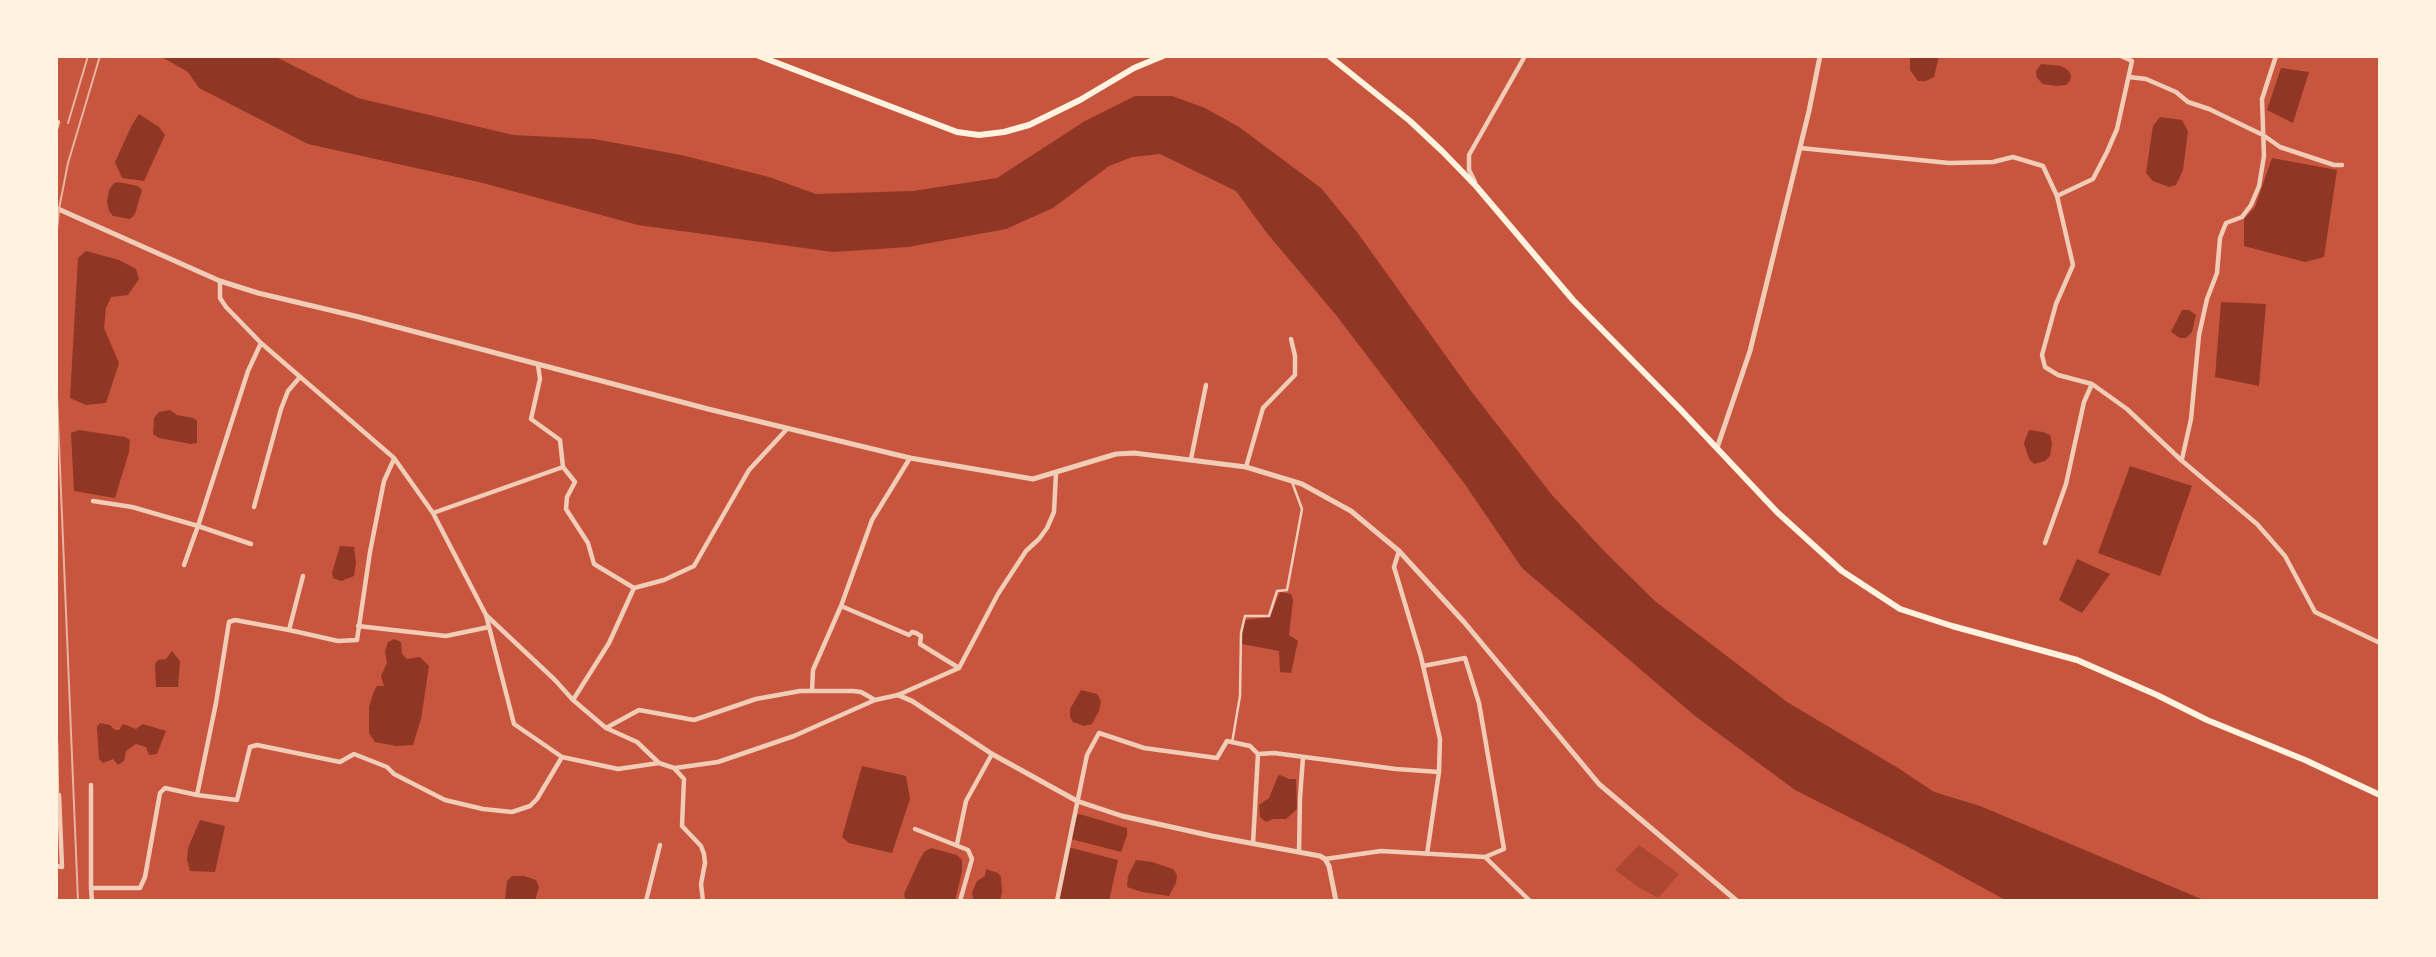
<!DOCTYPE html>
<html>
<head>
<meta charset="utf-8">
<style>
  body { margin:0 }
  #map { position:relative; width:2436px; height:957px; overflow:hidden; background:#c8553d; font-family:"DejaVu Sans",sans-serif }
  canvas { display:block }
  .frame { position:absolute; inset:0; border:58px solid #fff3e0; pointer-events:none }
</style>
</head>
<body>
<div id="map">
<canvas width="2436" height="957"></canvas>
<div class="frame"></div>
</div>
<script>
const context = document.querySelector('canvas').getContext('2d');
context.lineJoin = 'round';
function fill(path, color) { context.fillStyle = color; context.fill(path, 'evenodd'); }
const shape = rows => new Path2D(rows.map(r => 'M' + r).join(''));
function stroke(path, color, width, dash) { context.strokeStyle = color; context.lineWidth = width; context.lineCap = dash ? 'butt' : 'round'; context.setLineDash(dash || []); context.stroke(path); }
fill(shape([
  [1639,845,1679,874,1658,898,1640,888,1615,870]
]), '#ae4732');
fill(shape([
  [160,56,274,56,358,98,513,135,594,139,681,155,769,177,816,194,913,191,997,178,1085,121,1135,96,1172,96,1205,108,1239,127,1321,188,1357,232,1471,391,1552,495,1605,552,1656,602,1787,702,1898,768,1934,792,1980,806,2206,901,2007,901,1914,850,1795,790,1695,716,1522,568,1464,483,1336,315,1266,232,1236,191,1160,154,1132,157,1109,166,1053,208,1006,229,908,247,833,252,638,225,479,182,308,144,199,88,188,72],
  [1910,56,1939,56,1934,77,1926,81,1918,81,1910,70],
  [2041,64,2061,66,2068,70,2071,75,2070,81,2066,85,2056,86,2043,84,2037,78,2036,71],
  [2281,68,2309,72,2293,123,2267,110],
  [139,114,159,127,165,135,144,181,122,178,115,162,132,125],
  [2160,117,2182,120,2188,131,2183,170,2176,185,2169,187,2153,181,2146,173,2153,126],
  [2272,158,2337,170,2324,257,2305,262,2244,246,2244,219,2255,207],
  [118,182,138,186,142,190,135,214,130,219,113,216,109,211,107,202,109,190,114,183],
  [86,251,119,260,136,269,139,279,128,295,111,297,106,308,104,328,119,363,106,403,86,405,70,398,78,258],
  [2221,302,2266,304,2259,386,2215,377],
  [2182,310,2189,310,2196,315,2192,332,2186,338,2180,338,2171,332],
  [170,410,177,415,193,418,197,421,197,443,191,444,159,438,153,434,154,418,159,412],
  [79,430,125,437,130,440,129,452,115,498,74,491,71,433],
  [2029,430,2043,432,2050,435,2052,443,2050,456,2045,461,2034,464,2029,459,2024,443],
  [2130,466,2192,486,2160,576,2098,553],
  [340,546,354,547,356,563,354,576,341,581,333,578,332,573],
  [2077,559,2110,574,2082,613,2059,600],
  [1280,592,1291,594,1293,600,1289,635,1298,641,1291,673,1280,672,1279,651,1242,644,1241,641,1245,620,1270,617],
  [394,639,401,642,402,654,407,659,420,657,429,666,421,719,413,745,396,746,375,742,369,733,369,707,374,691,377,686,384,686,381,676,387,663,385,651,388,642],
  [172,651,180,661,178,687,156,687,155,664,158,660,166,659],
  [1081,690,1097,694,1101,701,1099,711,1092,724,1084,726,1073,722,1070,717,1070,709],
  [100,723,110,725,115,730,119,730,123,724,136,729,143,724,166,731,157,754,149,755,146,747,136,744,126,751,124,761,118,765,113,759,103,763,99,759,97,727],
  [862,766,906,776,910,799,892,853,849,843,842,837],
  [1280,775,1289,779,1296,779,1297,809,1286,819,1273,819,1266,822,1260,817,1259,805,1269,798,1278,776],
  [1079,814,1127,828,1127,835,1121,852,1071,839,1075,816],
  [200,820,225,826,215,872,190,871,187,859,188,848],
  [1068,847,1118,860,1109,901,1062,901,1058,897],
  [931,848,957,855,962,860,962,872,955,901,906,901,904,894,919,861,924,852],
  [1136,860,1152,862,1173,869,1177,875,1176,883,1169,896,1142,892,1127,887,1128,876],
  [986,869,998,873,1001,877,1002,892,1000,901,978,901,973,898,972,893,977,881,985,876],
  [512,876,524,876,536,880,539,887,535,901,505,901,507,881]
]), '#8f3625');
stroke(shape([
  [1232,743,1240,696,1241,633,1245,616,1269,616,1277,591,1287,590,1302,509,1292,482]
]), '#f1ccb7', 2.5);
stroke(shape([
  [2129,77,2146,79,2176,92,2188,102,2209,109,2263,135,2280,147,2334,165,2342,165],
  [56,122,58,122,56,129],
  [1800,148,1949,163,1993,162,2013,157,2043,166,2057,196,2073,265,2056,304,2042,355,2045,367,2058,375,2092,384,2127,409,2181,460,2257,524,2285,556,2315,612,2380,643],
  [1475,182,1469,170,1469,155,1525,56],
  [2057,196,2093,179,2107,152,2117,129,2132,61,2121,56],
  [220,281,220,298,226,307,261,343,394,458,433,513,486,615,514,724,562,757,618,769,659,763,674,768,684,779,682,826,701,846,704,854,705,863,701,884,703,901],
  [538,365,540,379,531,419,560,440,563,467,575,482,567,497,566,509,588,543,594,564,634,588,609,643,573,700],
  [910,458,872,520,841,606,909,635,912,632,916,633,921,636,920,644,959,668],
  [1191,459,1206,385],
  [2182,459,2191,419,2199,335,2207,299,2217,273,2220,238,2226,223,2242,217,2251,205,2259,186,2264,156,2262,99,2276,56],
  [1246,467,1263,408,1295,375,1295,356,1291,339],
  [93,501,132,507,198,526,184,565],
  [254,507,281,409,288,391,300,377],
  [433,513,563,467],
  [2045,543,2066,484,2084,402,2092,384],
  [251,544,198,526,248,371,261,343],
  [1399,551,1394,567,1421,657,1440,739,1439,772,1427,854],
  [303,576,289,630,338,641,357,640,370,552,384,481,394,459],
  [634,588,664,580,694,566,749,470,787,429],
  [487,616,555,680,573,700,606,728,637,742,659,763],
  [358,626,446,636,489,627],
  [1423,666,1465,658,1479,703,1504,849,1485,857],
  [812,691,813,670,841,606],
  [606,728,639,710,694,720,756,699,800,691,853,691,861,692,875,700],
  [56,743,57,795],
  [1258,754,1274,753,1396,769,1439,772],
  [675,768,718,762,794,736,875,700,898,695,959,668,998,594,1026,551,1039,539,1047,528,1054,512,1056,473],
  [91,785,91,888],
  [197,795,216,703,229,622,235,620,289,630],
  [915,829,968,850,972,859,960,901],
  [957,844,966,801,992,754],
  [1299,852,1300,798,1303,757],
  [1325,859,1381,851,1485,857,1530,901],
  [56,866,62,867,59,795],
  [92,901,91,888,140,888,145,877,160,793,165,788,197,795,237,800,250,747,257,745,340,762,354,754,387,767,394,774,445,800,483,809,512,812,530,806,537,799,562,757],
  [646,901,660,845],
  [1057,901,1087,755,1099,733,1144,748,1217,758,1227,741,1250,746,1258,754,1253,843]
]), '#f1ccb7', 4.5);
stroke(shape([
  [56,208,220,281,258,293,359,317,712,410,910,458,1033,479,1116,454,1134,453,1246,467,1302,484,1351,511,1399,551,1464,622,1599,784,1737,901],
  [1717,448,1750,351,1809,111,1820,56],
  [898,695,912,701,992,754,1077,801,1122,816,1212,836,1320,856,1325,859,1329,866,1336,901]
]), '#f1ccb7', 5);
stroke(shape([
  [759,56,957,132,979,135,1004,132,1029,125,1080,100,1134,68,1163,56],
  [1329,56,1410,121,1442,151,1476,186,1573,300,1680,409,1777,512,1842,571,1900,609,1952,626,2077,660,2157,695,2207,720,2305,760,2380,795]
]), '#fff3e0', 6);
stroke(shape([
  [68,123,88,56],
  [56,241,59,209,68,163,100,56],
  [56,371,78,901]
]), '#e9b49f', 2);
</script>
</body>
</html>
